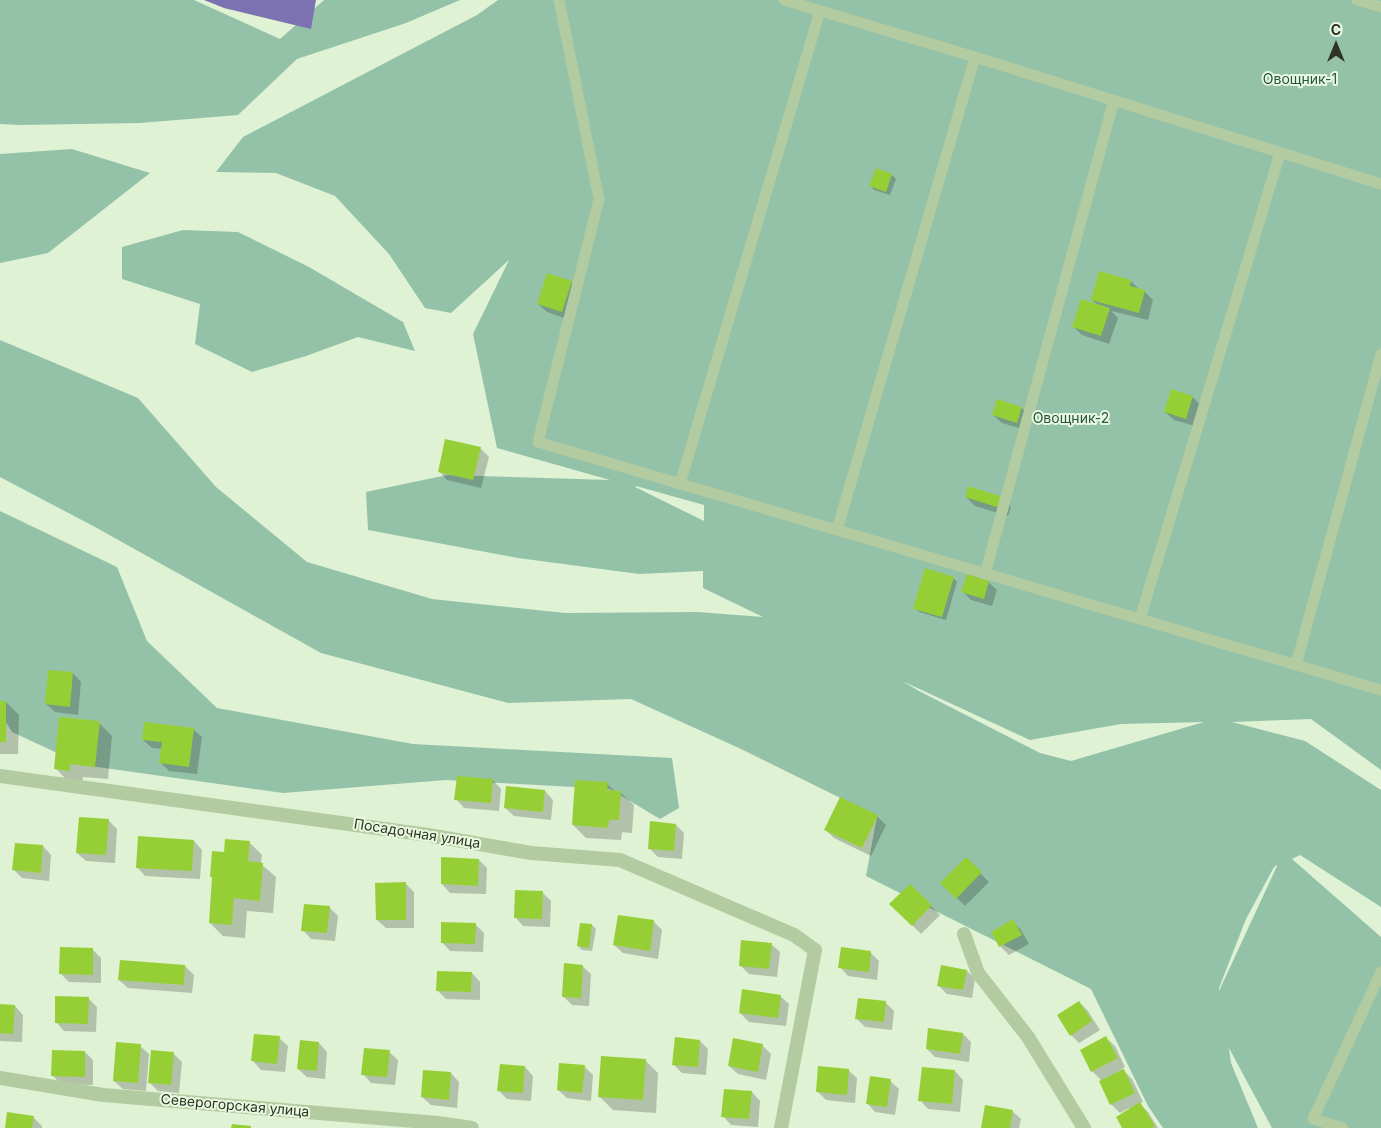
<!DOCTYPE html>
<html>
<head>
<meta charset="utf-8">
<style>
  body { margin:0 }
  #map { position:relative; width:1381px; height:1128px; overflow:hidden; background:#dff2d4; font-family:Inter,sans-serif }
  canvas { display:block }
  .north { position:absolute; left:1311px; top:20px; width:50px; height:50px; -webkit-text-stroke:4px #e9fae1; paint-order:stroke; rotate:0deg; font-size:14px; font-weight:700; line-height:20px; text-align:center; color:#2d3424 }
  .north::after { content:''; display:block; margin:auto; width:18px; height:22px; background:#2d3424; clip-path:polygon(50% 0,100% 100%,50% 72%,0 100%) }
</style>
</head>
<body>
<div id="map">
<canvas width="1381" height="1128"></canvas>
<div class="north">С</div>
</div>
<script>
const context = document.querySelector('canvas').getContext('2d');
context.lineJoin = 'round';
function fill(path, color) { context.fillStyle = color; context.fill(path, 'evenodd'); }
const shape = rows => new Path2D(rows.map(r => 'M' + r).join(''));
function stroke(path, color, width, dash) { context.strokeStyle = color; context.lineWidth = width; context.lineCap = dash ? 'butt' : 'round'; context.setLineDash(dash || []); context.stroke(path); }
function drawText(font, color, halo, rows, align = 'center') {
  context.font = font + ' Inter,sans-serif'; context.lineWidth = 4; context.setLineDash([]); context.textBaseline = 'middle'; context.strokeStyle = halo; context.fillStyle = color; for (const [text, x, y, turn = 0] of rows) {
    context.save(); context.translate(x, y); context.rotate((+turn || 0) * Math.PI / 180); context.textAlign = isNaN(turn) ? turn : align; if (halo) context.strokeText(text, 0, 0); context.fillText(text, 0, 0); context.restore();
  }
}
fill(shape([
  [0,0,194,0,280,39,324,0,460,0,406,23,297,59,238,115,140,123,20,125,0,124],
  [498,0,1381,0,1381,770,1311,719,1232,722,1305,741,1381,790,1381,907,1300,855,1292,859,1381,937,1381,1128,1272,1128,1229,1048,1231,1063,1258,1128,1163,1128,1148,1106,1091,989,866,876,877,816,741,749,631,699,508,703,321,653,95,527,0,477,0,340,138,398,216,487,307,562,432,599,565,613,698,612,763,617,703,588,703,571,639,574,518,558,368,530,366,492,447,475,610,480,497,448,473,334,509,260,451,313,425,308,389,254,335,196,276,173,216,172,243,137,477,15],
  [636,486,704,505,704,521,635,487],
  [902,681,1030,740,1121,724,1204,722,1071,761,1040,753,919,691],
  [1277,865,1277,866,1219,991,1219,988,1246,919,1274,867],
  [72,149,150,173,48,253,0,263,0,154],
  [183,230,238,232,309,267,403,322,415,351,358,337,306,356,252,372,195,344,200,304,122,279,122,247],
  [0,511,117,567,147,641,217,708,413,744,672,758,679,808,660,819,610,789,446,780,283,793,83,765,12,732,0,712]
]), '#94c2a9');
fill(shape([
  [204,0,316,0,311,29,224,8]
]), '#7d72b1');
fill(shape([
  [892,175,896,179,890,195,874,190,871,186],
  [1131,281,1140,290,1144,291,1153,300,1148,320,1111,311,1118,318,1109,344,1082,335,1073,326,1099,306,1092,300],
  [571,282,580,290,570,320,547,312,538,304],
  [1193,397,1201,406,1195,426,1174,420,1165,412],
  [1022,408,1030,416,1026,430,1002,423,993,415],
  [480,448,489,457,481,488,447,480,439,471],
  [966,497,1002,499,1011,507,1008,516,975,506],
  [953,578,957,582,946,620,919,612,915,608],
  [988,582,997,590,992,606,971,600,963,592],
  [73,673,81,682,78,715,55,712,46,704],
  [0,702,6,702,19,715,18,754,0,754],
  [99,723,112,736,108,779,83,777,82,783,68,781,55,768],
  [193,729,202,737,197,774,169,771,161,763,162,749,152,748,143,740],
  [493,780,501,789,499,811,464,808,456,799],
  [607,784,616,792,620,792,634,805,632,833,622,832,621,840,586,838,573,825],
  [545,791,553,800,551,820,514,816,505,808],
  [877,816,886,825,871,856,834,838,826,830],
  [108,820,117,829,115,863,86,861,77,853],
  [676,825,684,833,682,859,658,857,649,848],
  [194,841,202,850,200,879,145,876,137,867],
  [249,842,262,855,261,864,276,877,273,913,247,911,245,938,223,936,210,923,214,878,225,853],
  [43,846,51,855,49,881,22,878,14,870],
  [966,859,989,882,965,906,942,883],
  [479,860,487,868,486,894,450,893,442,884],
  [405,883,414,892,414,928,386,928,377,920],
  [910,885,940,915,921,934,891,904],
  [543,893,551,901,550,927,523,926,515,917],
  [329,907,338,916,335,941,311,939,303,930],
  [1013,921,1021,930,1029,944,1009,955,1000,946],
  [654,922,662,930,658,959,623,953,614,945],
  [475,924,484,933,483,952,450,951,442,942],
  [592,925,596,929,592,951,582,950,578,946],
  [771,944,780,952,777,977,749,974,740,965],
  [93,950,101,958,101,983,69,982,60,973],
  [871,953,879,961,877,980,848,976,840,967],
  [185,966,194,975,192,993,128,988,119,980],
  [582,966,591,974,589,1006,572,1005,563,996],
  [967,971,975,979,972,998,947,994,938,985],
  [472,973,480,982,480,1000,446,999,437,990],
  [780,996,789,1004,786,1026,749,1022,740,1013],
  [89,999,97,1007,96,1032,64,1031,56,1022],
  [1079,1002,1088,1011,1100,1030,1079,1043,1071,1035],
  [886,1003,894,1011,892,1030,865,1027,857,1019],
  [0,1005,15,1006,23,1015,22,1042,0,1041],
  [963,1034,971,1042,969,1062,935,1057,927,1049],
  [279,1038,288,1046,285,1072,261,1070,253,1061],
  [1106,1038,1115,1046,1125,1067,1122,1069,1132,1079,1143,1102,1139,1103,1148,1112,1158,1128,1124,1128,1130,1110,1129,1108,1120,1113,1111,1104,1102,1081,1092,1071,1081,1051],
  [700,1041,708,1049,706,1075,682,1073,673,1064],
  [319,1043,327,1052,325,1079,307,1077,298,1069],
  [762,1045,771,1054,766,1080,738,1074,729,1066],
  [140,1046,149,1054,146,1091,123,1089,114,1081],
  [85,1052,93,1060,93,1085,61,1084,52,1075],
  [389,1052,398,1060,395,1085,371,1083,363,1074],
  [173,1053,182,1062,179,1093,158,1091,149,1082],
  [645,1060,658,1073,656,1113,613,1110,600,1097],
  [525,1067,533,1076,531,1101,507,1099,498,1090],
  [585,1067,593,1075,591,1101,567,1098,558,1090],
  [848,1070,857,1078,855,1103,826,1100,818,1092],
  [955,1071,963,1080,960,1112,928,1109,920,1100],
  [451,1073,459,1082,457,1108,431,1105,422,1097],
  [890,1081,899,1089,895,1115,875,1112,867,1103],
  [752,1092,760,1101,758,1127,731,1125,723,1116],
  [1012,1111,1021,1119,1019,1128,982,1128],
  [33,1117,42,1126,42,1128,6,1128]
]), '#0003');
fill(shape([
  [876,168,892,174,886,192,869,186],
  [1099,271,1131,280,1130,286,1145,290,1139,313,1091,300],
  [547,273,572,281,562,312,537,304],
  [1081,299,1110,308,1101,336,1072,327],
  [1171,389,1193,396,1186,419,1164,412],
  [997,399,1022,407,1017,423,992,415],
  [445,439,481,447,473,480,438,472],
  [968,486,1003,497,1000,508,965,497],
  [925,568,954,577,942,617,913,609],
  [967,574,989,581,984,599,961,592],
  [48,670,73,672,70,707,45,704],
  [0,701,6,701,6,742,0,742],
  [59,717,100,721,95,767,70,764,70,771,54,769],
  [144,722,194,728,189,767,159,763,162,742,142,740],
  [457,776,493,779,491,803,454,800],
  [575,780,608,782,607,790,621,791,619,820,609,820,608,828,572,825],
  [506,786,545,790,543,812,504,808],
  [840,797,878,815,862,848,824,830],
  [79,817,109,819,106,855,76,853],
  [650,821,676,824,674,851,648,849],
  [138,836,194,840,192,871,136,868],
  [225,839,250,841,248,861,263,863,260,901,234,898,232,925,209,923,212,877,210,877,212,851,224,852],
  [15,843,43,845,41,873,12,870],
  [441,857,479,859,478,886,441,884],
  [966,857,982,872,956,899,940,883],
  [406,882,406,920,376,920,375,883],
  [910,884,932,905,912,926,889,904],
  [515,890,543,891,542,919,514,918],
  [304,904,330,906,327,933,301,931],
  [618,915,654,920,650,951,613,945],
  [1013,919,1022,935,999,947,991,932],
  [441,922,476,923,475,944,441,943],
  [580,923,592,924,589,948,577,946],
  [741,940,772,943,769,969,739,966],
  [60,947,93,948,93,975,59,974],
  [841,947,871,951,869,972,838,968],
  [120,960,185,965,184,985,118,980],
  [564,963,583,965,581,998,562,997],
  [941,965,967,970,963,990,937,986],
  [437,971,472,972,471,992,436,991],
  [742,989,781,995,778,1018,739,1013],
  [55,996,89,997,88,1024,55,1023],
  [858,998,886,1001,884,1022,855,1019],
  [1079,1001,1092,1021,1070,1036,1057,1015],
  [0,1004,15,1005,13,1034,0,1033],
  [928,1028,963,1033,960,1054,926,1049],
  [254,1034,280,1036,277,1064,251,1061],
  [1106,1036,1118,1058,1091,1072,1080,1050],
  [675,1037,700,1040,698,1067,672,1065],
  [733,1038,763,1044,758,1072,728,1066],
  [300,1040,319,1042,317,1071,297,1069],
  [116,1042,141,1044,138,1083,113,1081],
  [364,1048,390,1050,387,1077,361,1075],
  [52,1050,85,1051,85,1077,51,1076],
  [151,1050,174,1052,171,1085,148,1083],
  [601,1056,646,1059,643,1100,598,1097],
  [559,1063,585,1065,582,1093,557,1090],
  [500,1064,525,1066,523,1093,497,1091],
  [818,1066,849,1069,847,1095,816,1092],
  [922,1067,955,1070,952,1104,918,1101],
  [1124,1069,1135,1093,1110,1105,1099,1081],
  [423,1070,451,1072,449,1100,421,1097],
  [870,1076,891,1079,887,1107,866,1104],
  [724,1089,752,1091,749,1119,721,1117],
  [1140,1102,1155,1126,1152,1128,1122,1128,1116,1117],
  [985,1105,1013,1110,1010,1128,981,1128],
  [7,1112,34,1116,32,1128,5,1128],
  [232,1124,251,1126,251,1128,231,1128]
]), '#96cf35');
stroke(shape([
  [559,0,599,199,538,442,1381,690],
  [784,0,975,57,1381,184],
  [1357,0,1381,7],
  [680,484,820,11],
  [837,530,975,57],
  [985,574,1114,100],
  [1140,619,1280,153],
  [1296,665,1381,354],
  [1343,1128,1313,1119,1381,972]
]), '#b2cba0', 11);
stroke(shape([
  [0,776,428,835,531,853,620,860,794,935,815,950,781,1128],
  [964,934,978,973,1028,1037,1084,1128],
  [0,1078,103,1095,438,1123,472,1128]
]), '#b2cba0', 14);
drawText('14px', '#26543d', '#e9fae1', [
  ["Овощник-1",1300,80],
  ["Овощник-2",1071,419]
]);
drawText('14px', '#2d3424', '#e9fae1', [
  ["Посадочная улица",417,834,9],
  ["Северогорская улица",235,1106,5]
]);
</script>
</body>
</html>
